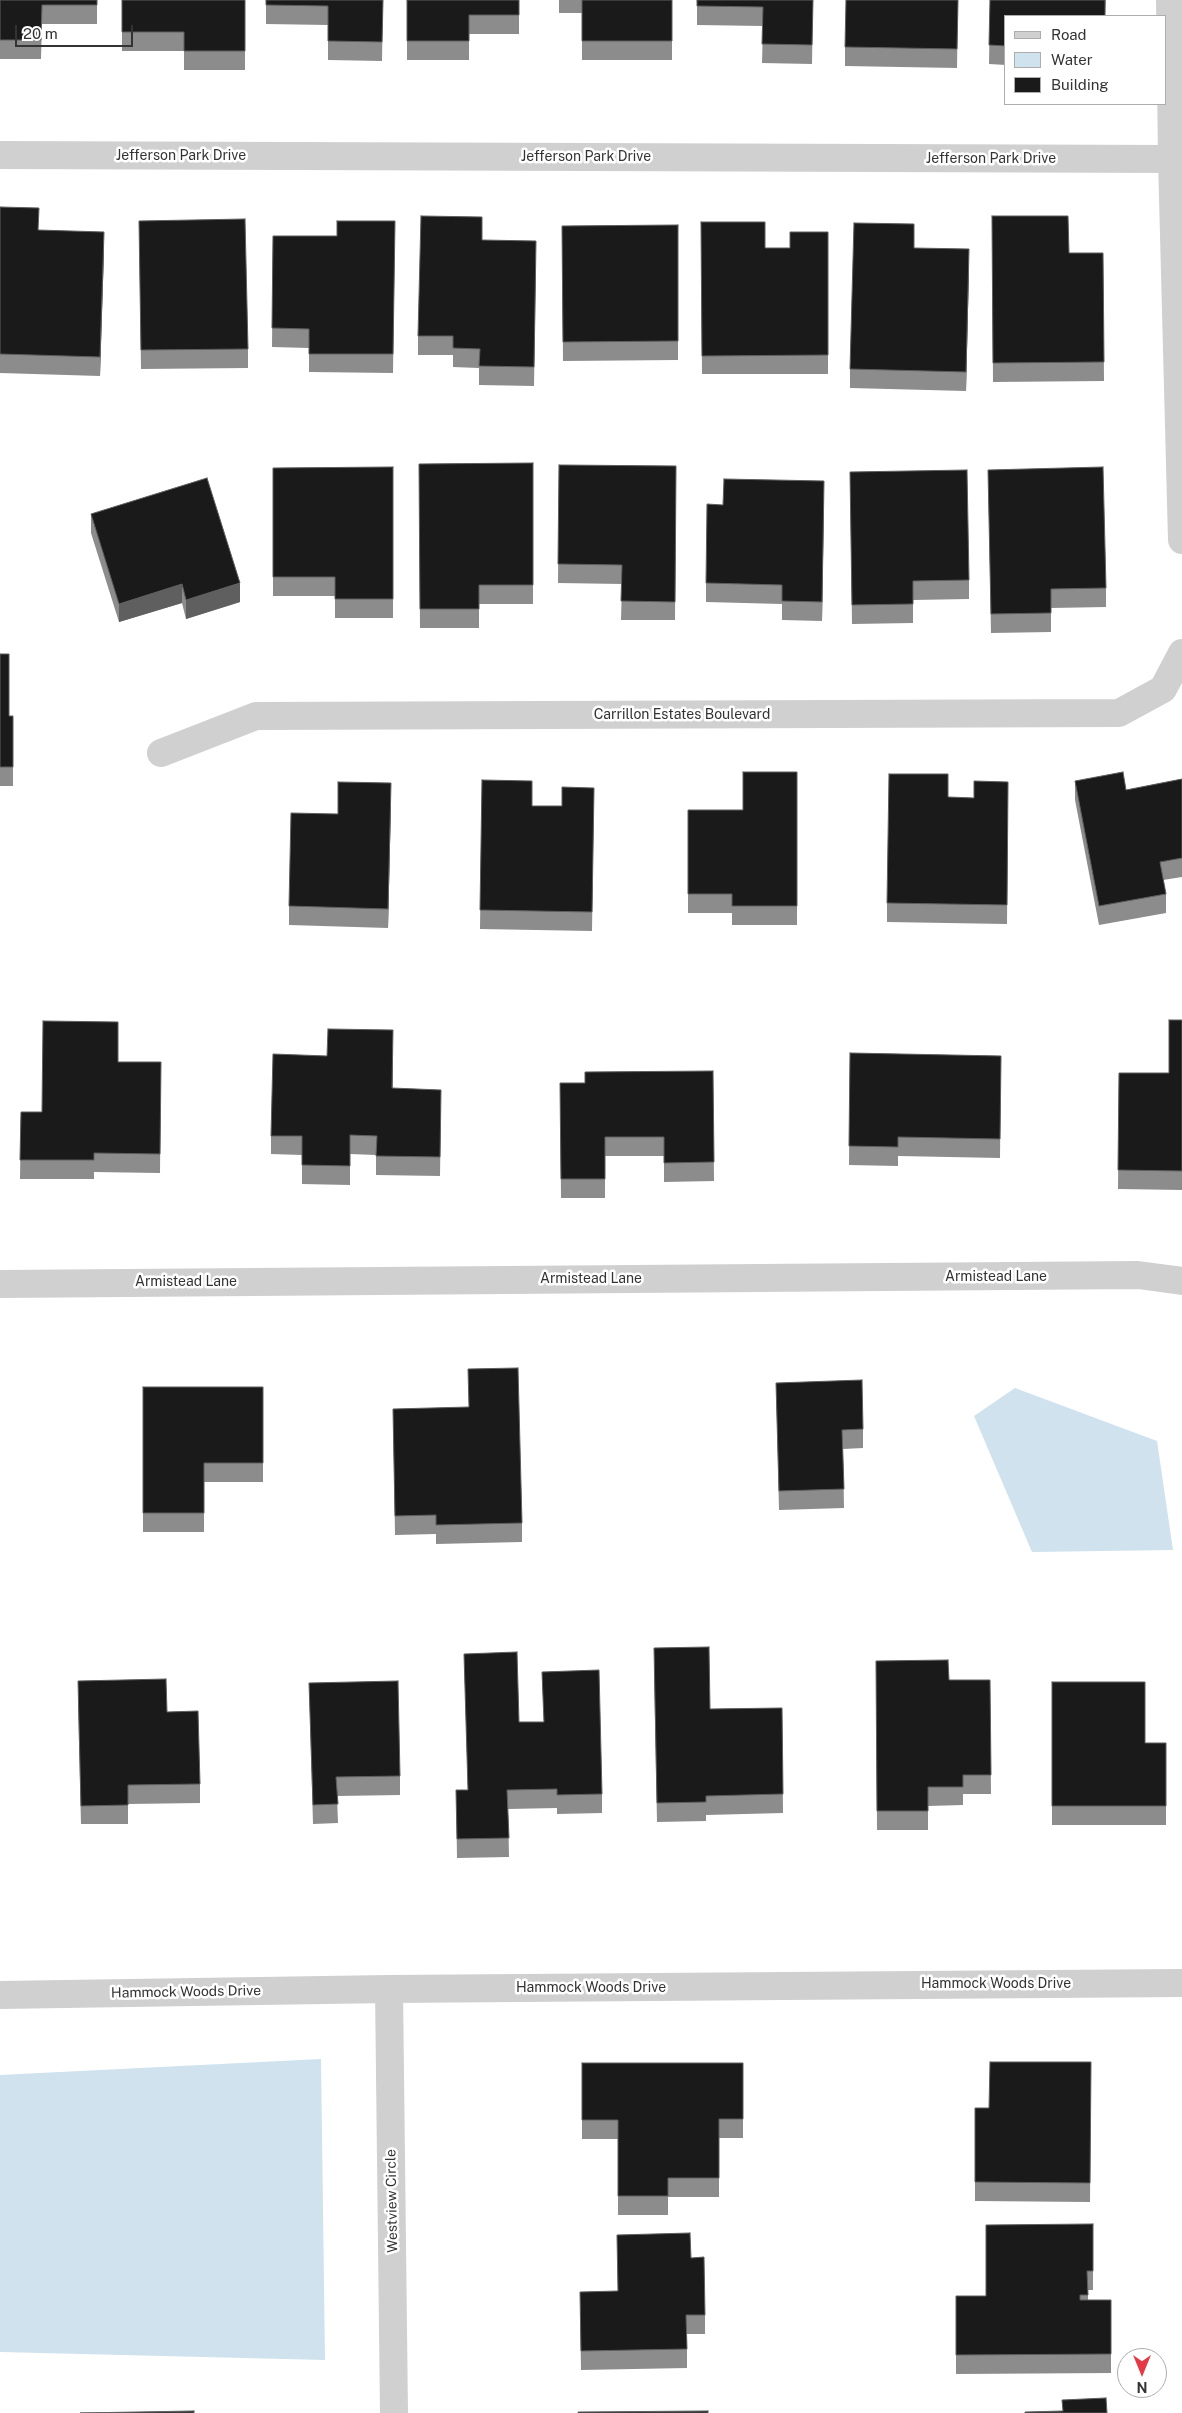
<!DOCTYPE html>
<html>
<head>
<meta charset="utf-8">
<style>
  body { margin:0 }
  #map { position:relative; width:1182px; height:2413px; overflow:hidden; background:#fff; font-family:"Public Sans",sans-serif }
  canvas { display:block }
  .legend { position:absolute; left:1004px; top:15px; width:162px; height:90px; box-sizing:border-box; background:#fff; border:1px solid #adadad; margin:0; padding:6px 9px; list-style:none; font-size:15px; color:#333 }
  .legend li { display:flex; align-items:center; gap:10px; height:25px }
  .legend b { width:25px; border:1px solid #adadad }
  .north { position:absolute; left:1117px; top:2348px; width:50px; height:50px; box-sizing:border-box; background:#fff; border:1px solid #adadad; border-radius:50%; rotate:180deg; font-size:14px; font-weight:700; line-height:20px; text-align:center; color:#333 }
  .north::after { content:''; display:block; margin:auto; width:18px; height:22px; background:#e63946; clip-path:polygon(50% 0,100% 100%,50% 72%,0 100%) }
  .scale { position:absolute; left:15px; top:25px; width:118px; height:22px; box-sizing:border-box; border:2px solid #333; border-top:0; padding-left:6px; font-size:15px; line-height:18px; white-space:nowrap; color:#333; -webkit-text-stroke:4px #fff; paint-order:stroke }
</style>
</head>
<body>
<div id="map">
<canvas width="1182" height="2413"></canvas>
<ul class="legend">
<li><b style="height:6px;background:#d0d0d0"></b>Road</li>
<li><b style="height:14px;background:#cfe2ee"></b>Water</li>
<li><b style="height:14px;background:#1a1a1a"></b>Building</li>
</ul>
<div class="north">N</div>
<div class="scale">20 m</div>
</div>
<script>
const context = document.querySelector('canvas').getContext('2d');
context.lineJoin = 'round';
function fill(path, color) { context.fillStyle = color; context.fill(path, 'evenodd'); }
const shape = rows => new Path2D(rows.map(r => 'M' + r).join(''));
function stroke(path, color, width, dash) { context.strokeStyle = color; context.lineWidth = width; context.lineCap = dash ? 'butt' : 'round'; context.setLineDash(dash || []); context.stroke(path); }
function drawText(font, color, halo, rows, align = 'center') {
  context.font = font + ' "Public Sans",sans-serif'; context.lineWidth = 5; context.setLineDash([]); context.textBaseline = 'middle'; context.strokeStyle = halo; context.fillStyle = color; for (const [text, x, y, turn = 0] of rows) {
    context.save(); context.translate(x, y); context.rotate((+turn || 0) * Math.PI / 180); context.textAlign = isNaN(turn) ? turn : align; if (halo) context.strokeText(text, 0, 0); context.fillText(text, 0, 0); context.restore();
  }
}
fill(shape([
  [1015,1388,1157,1441,1173,1550,1032,1552,974,1416],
  [321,2059,325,2360,0,2352,0,2075]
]), '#cfe2ee');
stroke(shape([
  [1170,0,1172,159,1182,540],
  [0,155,1172,159],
  [161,753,256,716,1119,713,1163,689,1182,653],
  [0,1284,1138,1275,1182,1281],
  [389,1989,394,2413],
  [0,1995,389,1989,1182,1983]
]), '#d0d0d0', 28);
fill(shape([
  [0,0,97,0,97,24,42,24,41,59,0,59],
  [122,0,245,0,245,70,184,70,184,51,122,51],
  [266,0,383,0,382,61,328,60,328,25,266,24],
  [407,0,519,0,519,34,469,34,469,60,407,60],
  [559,0,672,0,672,60,582,60,582,13,559,13],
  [697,0,813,0,812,64,762,63,763,26,697,25],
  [958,0,957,68,845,66,845,47],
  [990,0,1106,0,1105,16,1006,16,1006,65,989,64],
  [0,207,39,230,104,251,100,376,0,373],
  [992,216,1069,253,1103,253,1104,381,993,382],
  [139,221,248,349,248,368,141,369],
  [395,221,393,373,309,372,309,348,272,347,273,236,337,236],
  [701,222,765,248,790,248,828,232,828,374,702,374],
  [678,225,678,360,563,361,562,226],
  [482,240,536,260,534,386,479,385,479,368,453,367,453,355,418,355,418,336],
  [914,248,969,268,966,391,850,388,850,369],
  [533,463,533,604,479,604,479,628,420,628,419,464],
  [559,465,676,466,675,620,621,620,622,584,558,583],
  [393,467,393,618,335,618,335,596,273,596,273,468],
  [988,470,1106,588,1106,607,1051,608,1051,632,991,633],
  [850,472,969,580,969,599,913,600,913,623,852,624],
  [824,499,822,621,782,620,782,604,706,602,706,583,723,505],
  [91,514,240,602,186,619,182,603,119,622,91,533],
  [0,654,9,716,13,716,13,786,0,786],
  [797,772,797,925,732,925,732,913,688,913,688,810,743,810],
  [1182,779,1182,877,1163,880,1166,894,1166,913,1099,925,1075,800,1075,781,1126,790],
  [482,780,532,806,562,806,594,788,592,931,480,929],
  [1008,782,1007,924,887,922,887,903,948,797,974,798],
  [391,802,388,928,289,925,289,906],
  [1182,1020,1182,1190,1118,1189,1119,1073,1169,1073],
  [393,1049,393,1088,441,1109,440,1176,376,1175,376,1155,350,1154,350,1185,302,1184,302,1155,271,1154,271,1136,327,1056],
  [850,1053,1001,1056,1000,1158,898,1156,898,1166,849,1165],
  [118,1062,161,1062,160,1173,94,1172,94,1179,20,1179,21,1112,42,1112],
  [713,1071,714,1181,664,1182,664,1156,605,1156,605,1198,561,1198,560,1083,585,1083],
  [776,1383,863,1429,863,1448,843,1449,844,1508,779,1510],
  [143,1387,263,1387,263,1482,204,1482,204,1532,143,1532],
  [393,1409,522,1523,522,1542,436,1544,436,1534,395,1535],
  [464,1654,519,1722,544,1722,542,1672,602,1794,602,1813,557,1814,557,1808,508,1809,509,1857,457,1858,456,1790,468,1790],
  [876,1661,949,1680,990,1680,991,1794,963,1794,963,1805,928,1806,928,1830,877,1830],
  [654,1667,710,1709,782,1708,783,1813,706,1815,706,1821,657,1822],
  [1052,1682,1145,1743,1166,1743,1166,1825,1052,1825],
  [309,1683,400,1776,400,1795,337,1796,338,1823,313,1824],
  [78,1700,167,1712,200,1784,200,1803,128,1804,128,1824,81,1824],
  [1091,2062,1090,2202,975,2201,975,2108,989,2108],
  [582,2063,743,2063,743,2138,719,2138,719,2197,668,2197,668,2215,618,2215,618,2139,582,2139],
  [1093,2224,1093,2290,1088,2290,1088,2300,1111,2300,1111,2373,956,2374,956,2296,986,2296],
  [617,2235,691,2258,705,2315,705,2334,687,2334,687,2368,581,2370,580,2311,618,2291]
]), '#8c8c8c');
fill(shape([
  [104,232,104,251,100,376,100,357],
  [969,249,969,268,966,391,966,372],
  [824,481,824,499,822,621,822,602],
  [240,583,240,602,186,619,186,600],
  [182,584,182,603,119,622,119,604],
  [391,783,391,802,388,928,388,909]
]), '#5f5f5f');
const building = shape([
  [0,0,97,0,97,5,42,5,41,40,0,40,0,0],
  [122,0,245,0,245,51,184,51,184,32,122,32,122,0],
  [266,0,383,0,382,42,328,41,328,6,266,5,266,0],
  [407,0,519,0,519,15,469,15,469,41,407,41,407,0],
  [582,0,672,0,672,41,582,41,582,0],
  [697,0,813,0,812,45,762,44,763,7,697,6,697,0],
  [846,0,958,0,957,49,845,47,846,0],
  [990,0,1105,0,1105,16,1006,16,1006,46,989,45,990,0],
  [0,207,39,208,38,230,104,232,100,357,0,354,0,207],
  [421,216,482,217,482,240,536,241,534,367,479,366,480,349,453,348,453,336,418,336,421,216],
  [992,216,1068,216,1069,253,1103,253,1104,362,993,363,992,216],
  [245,219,248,349,141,350,139,221,245,219],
  [337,221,395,221,393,354,309,354,309,329,272,328,273,236,337,236,337,221],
  [701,222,765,222,765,248,790,248,790,232,828,232,828,355,702,356,701,222],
  [854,223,914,224,914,248,969,249,966,372,850,369,854,223],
  [678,225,678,341,563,342,562,226,678,225],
  [533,463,533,585,479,585,479,609,420,609,419,464,533,463],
  [559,465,676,466,675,602,621,601,622,565,558,564,559,465],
  [393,467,393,599,335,599,335,577,273,577,273,468,393,467],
  [1103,467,1106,588,1051,589,1051,613,991,614,988,470,1103,467],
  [967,470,969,580,913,581,913,604,852,605,850,472,967,470],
  [207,478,240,583,186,600,182,584,119,604,91,514,207,478],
  [724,479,824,481,822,602,782,601,782,585,706,583,707,504,723,505,724,479],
  [0,654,9,654,9,716,13,716,13,767,0,767,0,654],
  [743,772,797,772,797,906,732,906,732,894,688,894,688,810,743,810,743,772],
  [1123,772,1126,790,1182,779,1182,858,1160,862,1166,894,1099,906,1075,781,1123,772],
  [889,774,948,774,948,797,974,798,974,781,1008,782,1007,905,887,903,889,774],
  [482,780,532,781,532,806,562,806,562,787,594,788,592,912,480,910,482,780],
  [338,782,391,783,388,909,289,906,291,813,338,814,338,782],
  [1169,1020,1182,1020,1182,1171,1118,1170,1119,1073,1169,1073,1169,1020],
  [43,1021,118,1022,118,1062,161,1062,160,1154,94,1153,94,1160,20,1160,21,1112,42,1112,43,1021],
  [328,1029,393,1030,392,1088,441,1090,440,1157,376,1156,377,1136,350,1135,350,1166,302,1165,302,1136,271,1136,273,1054,327,1056,328,1029],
  [850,1053,1001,1056,1000,1139,898,1137,898,1147,849,1146,850,1053],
  [713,1071,714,1162,664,1163,664,1137,605,1137,605,1179,561,1179,560,1083,585,1083,585,1072,713,1071],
  [518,1368,522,1523,436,1525,436,1515,395,1516,393,1409,469,1407,468,1369,518,1368],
  [862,1380,863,1429,842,1430,844,1489,779,1491,776,1383,862,1380],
  [143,1387,263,1387,263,1463,204,1463,204,1513,143,1513,143,1387],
  [709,1647,710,1709,782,1708,783,1794,706,1796,706,1802,657,1803,654,1648,709,1647],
  [517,1652,519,1722,544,1722,542,1672,599,1670,602,1794,557,1795,557,1789,507,1790,509,1838,457,1839,456,1790,468,1790,464,1654,517,1652],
  [948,1660,949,1680,990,1680,991,1775,963,1775,963,1787,928,1787,928,1811,877,1811,876,1661,948,1660],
  [166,1679,167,1712,198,1711,200,1784,128,1785,128,1805,81,1806,78,1681,166,1679],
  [398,1681,400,1776,336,1777,338,1804,313,1805,309,1683,398,1681],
  [1052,1682,1145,1682,1145,1743,1166,1743,1166,1806,1052,1806,1052,1682],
  [990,2062,1091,2062,1090,2183,975,2182,975,2108,989,2108,990,2062],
  [582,2063,743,2063,743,2119,719,2119,719,2178,668,2178,668,2196,618,2196,618,2120,582,2120,582,2063],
  [1093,2224,1093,2271,1087,2271,1088,2295,1080,2295,1080,2300,1111,2300,1111,2354,956,2355,956,2296,986,2296,986,2225,1093,2224],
  [690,2233,691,2258,704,2257,705,2315,686,2315,687,2349,581,2351,580,2292,618,2291,617,2235,690,2233],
  [1106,2398,1107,2413,1025,2413,1025,2412,1063,2411,1062,2400,1106,2398],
  [194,2411,194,2413,80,2413,194,2411],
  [708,2411,708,2413,578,2413,578,2412,708,2411]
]);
fill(building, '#1a1a1a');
stroke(building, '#5f5f5f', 1);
drawText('14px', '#333', '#fff', [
  ["Jefferson Park Drive",181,156],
  ["Jefferson Park Drive",586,157],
  ["Jefferson Park Drive",991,159],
  ["Carrillon Estates Boulevard",682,715],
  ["Armistead Lane",996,1277],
  ["Armistead Lane",591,1279],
  ["Armistead Lane",186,1282],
  ["Hammock Woods Drive",996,1984],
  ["Hammock Woods Drive",591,1988],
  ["Hammock Woods Drive",186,1992,-1],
  ["Westview Circle",392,2201,-91]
]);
</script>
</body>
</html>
